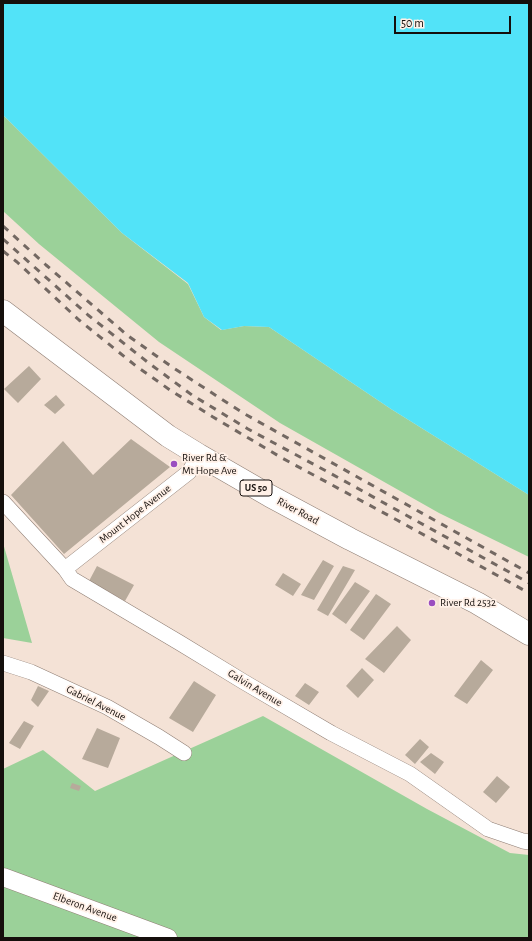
<!DOCTYPE html>
<html>
<head>
<meta charset="utf-8">
<style>
  body { margin:0 }
  #map { position:relative; width:532px; height:941px; overflow:hidden; background:#f4e2d6; font-family:"Alegreya Sans",sans-serif }
  canvas { display:block }
  .frame { position:absolute; inset:0; border:4px solid #150f0c; pointer-events:none }
  .scale { position:absolute; left:394px; top:16px; width:117px; height:18px; box-sizing:border-box; border:2px solid #150f0c; border-top:0; padding-left:5px; font-size:12px; line-height:14px; white-space:nowrap; color:#150f0c; -webkit-text-stroke:3px #fff0e7; paint-order:stroke }
</style>
</head>
<body>
<div id="map">
<canvas width="532" height="941"></canvas>
<div class="frame"></div>
<div class="scale">50 m</div>
</div>
<script>
const context = document.querySelector('canvas').getContext('2d');
context.lineJoin = 'round';
function fill(path, color) { context.fillStyle = color; context.fill(path, 'evenodd'); }
const shape = rows => new Path2D(rows.map(r => 'M' + r).join(''));
function stroke(path, color, width, dash) { context.strokeStyle = color; context.lineWidth = width; context.lineCap = dash ? 'butt' : 'round'; context.setLineDash(dash || []); context.stroke(path); }
function drawText(font, color, halo, rows, align = 'center') {
  context.font = font + ' "Alegreya Sans",sans-serif'; context.lineWidth = 3.5; context.setLineDash([]); context.textBaseline = 'middle'; context.strokeStyle = halo; context.fillStyle = color; for (const [text, x, y, turn = 0] of rows) {
    context.save(); context.translate(x, y); context.rotate((+turn || 0) * Math.PI / 180); context.textAlign = isNaN(turn) ? turn : align; if (halo) context.strokeText(text, 0, 0); context.fillText(text, 0, 0); context.restore();
  }
}
fill(shape([
  [3,115,122,233,188,284,204,317,221,330,244,326,269,327,391,409,529,495,529,557,439,513,280,423,159,342,39,244,3,211],
  [3,543,32,643,3,638],
  [263,716,427,809,510,853,529,855,529,938,3,938,3,769,43,750,95,791]
]), '#9bd199');
fill(shape([
  [3,3,529,3,529,495,391,409,269,327,244,326,222,330,204,317,188,283,122,233,3,115]
]), '#52e3f8');
fill(shape([
  [29,366,41,379,18,403,4,389],
  [56,395,65,405,55,414,44,405],
  [131,439,170,467,64,554,11,495,63,441,93,475],
  [323,560,334,566,314,600,301,595],
  [97,566,134,585,125,601,89,581],
  [343,566,355,570,328,616,317,610],
  [283,573,301,584,293,596,275,585],
  [355,582,370,591,346,624,332,614],
  [376,594,391,604,364,640,350,630],
  [397,626,411,640,384,673,365,659],
  [481,660,493,670,467,704,454,696],
  [362,668,374,680,358,698,346,686],
  [194,681,216,695,193,732,169,718],
  [305,683,319,692,309,705,295,696],
  [38,686,49,691,38,707,31,700],
  [24,721,34,726,20,749,9,743],
  [97,728,120,738,108,768,82,759],
  [420,739,429,747,415,764,405,755],
  [431,753,444,762,435,774,420,762],
  [497,776,510,787,496,803,483,792],
  [72,783,81,786,79,791,70,788]
]), '#b7aa9b');
const minor = shape([
  [3,502,65,569,72,579,180,643,244,682,331,733,410,774,488,829,523,841,529,842],
  [65,569,189,472,199,455],
  [3,663,31,672,107,707,159,737,184,753]
]);
const tertiary = shape([
  [3,877,168,938]
]);
const primary = shape([
  [3,311,168,436,199,455,270,496,350,539,477,603,529,634]
]);
stroke(minor, '#8f7e74', 16);
stroke(tertiary, '#8f7e74', 19);
stroke(primary, '#8f7e74', 23);
stroke(minor, '#fff', 15);
stroke(tertiary, '#fff', 18);
stroke(primary, '#fff', 22);
stroke(shape([
  [3,226,46,265,127,335,172,367,243,413,529,573],
  [3,239,88,315,150,364,192,395,248,429,328,472,529,583],
  [3,251,17,262,79,320,136,366,170,390,213,417,282,458,397,520,529,593]
]), '#736862', 3, [7, 7]);
for (const [x, y, r, color] of [
  [174,464,4,"#9a4ec0"],
  [432,603,4,"#9a4ec0"]
]) { const dot = new Path2D(); dot.arc(x, y, r, 0, 2 * Math.PI); context.fillStyle = color; context.fill(dot); stroke(dot, '#fff0e7', 1.5); }
for (const [x, y, w] of [
  [256,488,32]
]) { const box = new Path2D(); box.roundRect(x - w / 2, y - 8, w, 16, 3); context.fillStyle = '#fff0e7'; context.fill(box); stroke(box, '#150f0c', 1); }
drawText('bold 10px', '#150f0c', null, [
  ["US 50",256,488]
]);
drawText('11px', '#150f0c', '#fff0e7', [
  ["River Rd &",182,458],
  ["Mt Hope Ave",182,471],
  ["River Rd 2532",440,603]
], 'left');
drawText('11px', '#150f0c', '#fff0e7', [
  ["River Road",298,511,28],
  ["Mount Hope Avenue",135,514,-38],
  ["Galvin Avenue",255,688,31],
  ["Gabriel Avenue",96,703,27],
  ["Elberon Avenue",85,907,20]
]);
</script>
</body>
</html>
